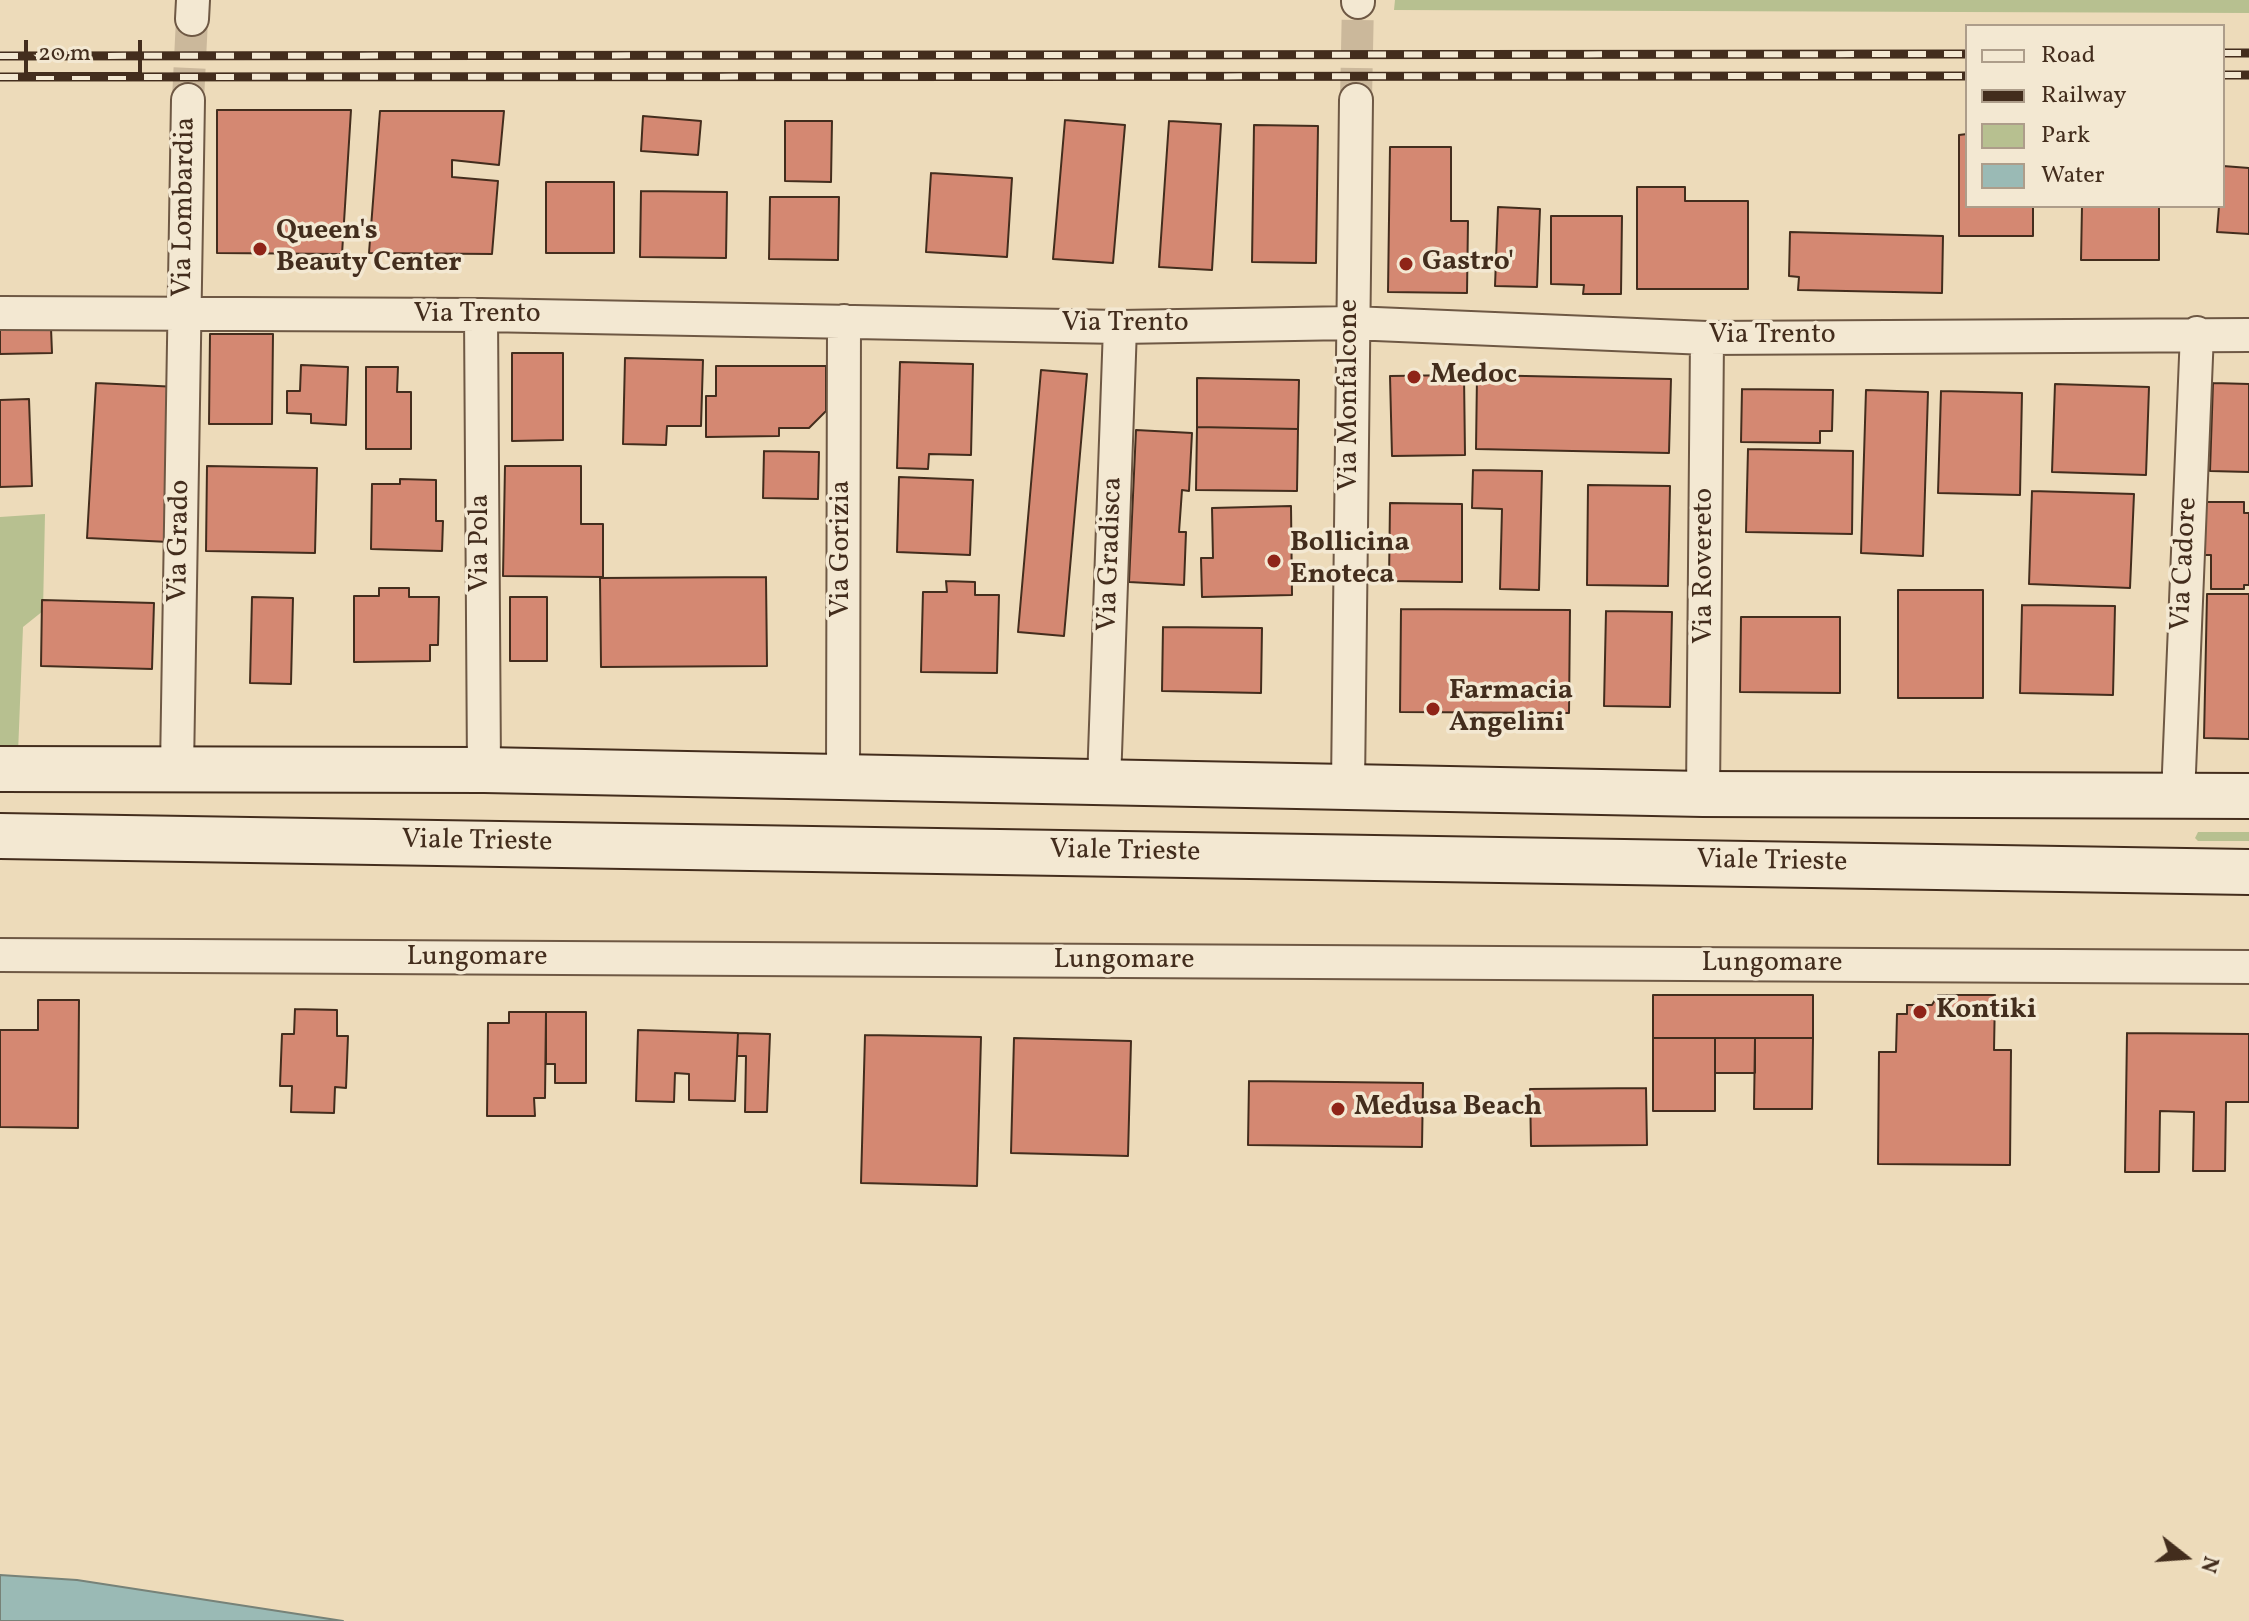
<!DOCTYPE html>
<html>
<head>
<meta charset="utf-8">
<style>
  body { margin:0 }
  #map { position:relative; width:2249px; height:1621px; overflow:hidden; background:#eddbba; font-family:Vollkorn,serif }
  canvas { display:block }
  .legend { position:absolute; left:1965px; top:24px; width:260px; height:184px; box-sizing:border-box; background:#f3e8d2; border:2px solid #ad9d8a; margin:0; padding:10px 14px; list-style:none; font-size:24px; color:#432d1d }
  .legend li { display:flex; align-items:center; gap:16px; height:40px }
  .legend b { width:40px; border:2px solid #ad9d8a }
  .north { position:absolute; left:2145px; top:1517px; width:80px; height:80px; -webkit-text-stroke:6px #f3e8d2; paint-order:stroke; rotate:107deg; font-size:22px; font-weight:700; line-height:32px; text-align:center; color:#432d1d }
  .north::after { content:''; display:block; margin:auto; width:28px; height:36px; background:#432d1d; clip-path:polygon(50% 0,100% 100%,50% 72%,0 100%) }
  .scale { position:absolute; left:24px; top:40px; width:118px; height:36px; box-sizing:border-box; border:4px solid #432d1d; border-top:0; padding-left:10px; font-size:24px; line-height:28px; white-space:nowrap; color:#432d1d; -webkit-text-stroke:6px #f3e8d2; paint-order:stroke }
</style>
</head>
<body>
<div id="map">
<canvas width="2249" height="1621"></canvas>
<ul class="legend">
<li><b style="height:10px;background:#f3e8d2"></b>Road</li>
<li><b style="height:10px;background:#432d1d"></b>Railway</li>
<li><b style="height:22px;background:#b7c090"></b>Park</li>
<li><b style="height:22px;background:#9abab5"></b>Water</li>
</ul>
<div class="north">N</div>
<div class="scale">20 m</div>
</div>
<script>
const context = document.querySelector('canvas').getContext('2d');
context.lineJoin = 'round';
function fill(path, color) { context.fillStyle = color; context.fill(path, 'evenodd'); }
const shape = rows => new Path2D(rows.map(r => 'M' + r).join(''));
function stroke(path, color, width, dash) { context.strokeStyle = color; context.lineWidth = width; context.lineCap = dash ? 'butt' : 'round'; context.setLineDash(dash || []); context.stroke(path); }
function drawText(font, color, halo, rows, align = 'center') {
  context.font = font + ' Vollkorn,serif'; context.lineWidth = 7; context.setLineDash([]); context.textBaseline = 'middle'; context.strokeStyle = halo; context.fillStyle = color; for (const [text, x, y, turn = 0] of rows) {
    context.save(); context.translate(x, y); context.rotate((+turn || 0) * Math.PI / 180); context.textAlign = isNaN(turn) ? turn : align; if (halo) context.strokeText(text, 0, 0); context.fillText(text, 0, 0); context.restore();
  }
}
fill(shape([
  [1395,0,2249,0,2249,13,1394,10],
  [45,514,43,611,23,627,18,753,0,752,0,517],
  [2198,832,2249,832,2249,841,2198,841,2195,838]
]), '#b7c090');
const water = shape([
  [0,1575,77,1580,343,1621,0,1621,0,1575]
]);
fill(water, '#9abab5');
stroke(water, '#778278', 2);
const building = shape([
  [217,110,351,110,342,254,217,253,217,110],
  [380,111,504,111,499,165,452,160,452,177,498,181,492,254,369,253,380,111],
  [643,116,701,121,698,155,641,151,643,116],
  [1065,120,1125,125,1113,263,1053,259,1065,120],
  [785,121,832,121,831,182,785,181,785,121],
  [1169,121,1221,124,1212,270,1159,267,1169,121],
  [1254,125,1318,126,1316,263,1252,262,1254,125],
  [1967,134,1967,206,2033,206,2033,236,1959,236,1959,135,1967,134],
  [1390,147,1451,147,1451,221,1468,221,1467,293,1388,292,1390,147],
  [2223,166,2249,168,2249,234,2217,232,2219,206,2223,206,2223,166],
  [931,173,1012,178,1007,257,926,252,931,173],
  [546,182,614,182,614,253,546,253,546,182],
  [1637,187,1685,187,1685,201,1748,201,1748,289,1637,289,1637,187],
  [641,191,727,192,726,258,640,257,641,191],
  [770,197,839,197,838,260,769,259,770,197],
  [2082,206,2159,206,2159,260,2081,260,2082,206],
  [1498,207,1540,209,1537,287,1495,286,1498,207],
  [1551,216,1622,216,1621,294,1583,294,1584,285,1551,284,1551,216],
  [1790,232,1943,236,1942,293,1798,290,1799,277,1789,276,1790,232],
  [51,328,52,353,0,354,0,329,51,328],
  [210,334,273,334,272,424,209,424,210,334],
  [512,353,563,353,563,440,512,441,512,353],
  [625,358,703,360,701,426,667,426,666,445,623,444,625,358],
  [900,362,973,364,971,455,929,454,928,469,897,468,900,362],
  [301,365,348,367,346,425,311,423,311,414,287,413,287,391,300,391,301,365],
  [716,366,826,366,826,411,809,428,779,428,779,436,706,437,706,396,716,396,716,366],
  [366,367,398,367,397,392,411,392,411,449,366,449,366,367],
  [1041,370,1087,374,1064,636,1018,632,1041,370],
  [1464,375,1465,455,1392,456,1390,376,1464,375],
  [1477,375,1671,379,1669,453,1476,449,1477,375],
  [1197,378,1299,380,1298,429,1197,427,1197,378],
  [96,383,178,387,169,542,87,538,96,383],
  [2213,383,2249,384,2249,472,2210,471,2213,383],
  [2055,384,2149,387,2146,475,2052,472,2055,384],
  [1742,389,1833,390,1832,431,1820,431,1820,443,1741,442,1742,389],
  [1866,390,1928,392,1923,556,1861,553,1866,390],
  [1941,391,2022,393,2020,495,1938,493,1941,391],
  [29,399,32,486,0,487,0,400,29,399],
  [1197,427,1298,429,1297,491,1196,490,1197,427],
  [1136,430,1192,433,1189,491,1182,490,1179,532,1186,532,1184,585,1129,582,1136,430],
  [1748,449,1853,451,1852,534,1746,532,1748,449],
  [764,451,819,452,818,499,763,498,764,451],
  [207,466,317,468,315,553,206,551,207,466],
  [505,466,581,466,581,524,603,524,603,577,503,576,505,466],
  [1473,470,1542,471,1539,590,1500,589,1502,509,1472,508,1473,470],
  [899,477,973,480,970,555,897,552,899,477],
  [400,479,436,480,436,521,443,521,442,551,371,549,372,484,400,484,400,479],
  [1588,485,1670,486,1668,586,1587,585,1588,485],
  [2032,491,2134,494,2130,588,2029,584,2032,491],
  [2203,502,2244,502,2244,513,2249,513,2249,585,2244,585,2244,589,2211,589,2211,555,2203,555,2203,502],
  [1390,503,1462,504,1462,582,1389,581,1390,503],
  [1291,506,1292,595,1202,597,1201,558,1213,558,1212,508,1291,506],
  [766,577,767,666,601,667,600,578,766,577],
  [946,581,975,582,975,595,999,595,997,673,921,672,923,592,947,592,946,581],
  [379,588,409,588,409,597,439,597,438,645,430,645,430,661,354,662,354,596,379,596,379,588],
  [1898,590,1983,590,1983,698,1898,698,1898,590],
  [2207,594,2249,594,2249,739,2204,738,2207,594],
  [252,597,293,598,291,684,250,683,252,597],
  [510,597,547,597,547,661,510,661,510,597],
  [42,600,154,603,152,669,41,666,42,600],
  [2022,605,2115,606,2113,695,2020,693,2022,605],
  [1401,609,1570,610,1569,713,1400,712,1401,609],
  [1606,611,1672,612,1670,707,1604,706,1606,611],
  [1741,617,1840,617,1840,693,1740,692,1741,617],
  [1163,627,1262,628,1261,693,1162,691,1163,627],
  [1653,995,1813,995,1813,1038,1653,1038,1653,995],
  [1938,995,1995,995,1994,1050,2011,1050,2010,1165,1878,1164,1879,1052,1896,1052,1897,1014,1907,1014,1907,1005,1932,1005,1938,995],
  [38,1000,79,1000,78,1128,0,1127,0,1030,38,1030,38,1000],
  [295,1009,337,1010,337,1036,348,1036,346,1088,335,1087,334,1113,291,1112,292,1086,280,1086,282,1034,294,1034,295,1009],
  [509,1012,546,1012,545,1098,534,1098,535,1116,487,1116,488,1023,509,1023,509,1012],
  [546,1012,586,1012,586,1083,555,1083,555,1064,546,1064,546,1012],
  [638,1030,738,1033,735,1101,689,1100,689,1074,675,1073,674,1102,636,1101,638,1030],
  [738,1033,770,1034,767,1112,745,1112,746,1056,737,1056,738,1033],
  [2127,1033,2249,1034,2249,1102,2226,1102,2225,1171,2193,1171,2194,1112,2160,1111,2159,1172,2125,1172,2127,1033],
  [865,1035,981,1037,977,1186,861,1183,865,1035],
  [1014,1038,1131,1041,1128,1156,1011,1153,1014,1038],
  [1653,1038,1715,1038,1715,1111,1653,1111,1653,1038],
  [1715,1038,1755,1038,1755,1073,1715,1073,1715,1038],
  [1755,1038,1813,1038,1812,1109,1754,1109,1755,1038],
  [1249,1081,1423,1083,1422,1147,1248,1145,1249,1081],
  [1646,1088,1647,1145,1531,1146,1530,1089,1646,1088]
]);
fill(building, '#d48872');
stroke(building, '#432d1d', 2);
stroke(shape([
  [188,100,192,19],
  [1356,100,1358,2]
]), '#cbb89b', 32, [32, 16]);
const street = shape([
  [1358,2,1358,0],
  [192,19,193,0],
  [0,313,481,315,1120,327,1352,323,1707,338,2249,335],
  [481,315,484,770],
  [177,768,188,100],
  [843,777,844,321],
  [1104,782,1120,327],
  [1348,785,1356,100],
  [1703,794,1707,338],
  [2178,796,2197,333],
  [0,955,2249,967]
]);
const secondary = shape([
  [0,769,484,770,1703,794,2249,796],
  [0,836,2249,872]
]);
stroke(street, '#6e5844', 36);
stroke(secondary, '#432d1d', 48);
stroke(street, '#f3e8d2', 32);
stroke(secondary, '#f3e8d2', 44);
const rail = shape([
  [2223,53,2249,53],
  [0,56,1967,54],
  [2223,75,2249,75],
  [0,77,1967,76]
]);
stroke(rail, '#432d1d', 9);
stroke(rail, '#f3e8d2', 6, [18]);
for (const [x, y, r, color] of [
  [260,249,8,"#8f2418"],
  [1406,264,8,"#8f2418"],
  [1414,377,8,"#8f2418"],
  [1274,561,8,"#8f2418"],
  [1433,709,8,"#8f2418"],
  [1920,1012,8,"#8f2418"],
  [1338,1109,8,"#8f2418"]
]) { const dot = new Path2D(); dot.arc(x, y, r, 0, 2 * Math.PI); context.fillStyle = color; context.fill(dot); stroke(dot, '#f3e8d2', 3); }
drawText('28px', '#432d1d', '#f3e8d2', [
  ["Via Lombardia",186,207,-89],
  ["Via Trento",477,316],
  ["Via Trento",1125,325],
  ["Via Trento",1772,337],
  ["Via Monfalcone",1351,395,-90],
  ["Via Grado",181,541,-89],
  ["Via Pola",482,543,-90],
  ["Via Gorizia",843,549,-90],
  ["Via Gradisca",1112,554,-88],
  ["Via Cadore",2186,564,-87],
  ["Via Rovereto",1706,566,-90],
  ["Viale Trieste",477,843,1],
  ["Viale Trieste",1125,853,1],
  ["Viale Trieste",1772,863,1],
  ["Lungomare",477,959],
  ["Lungomare",1124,962],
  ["Lungomare",1772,965]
]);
drawText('bold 28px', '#432d1d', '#f3e8d2', [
  ["Queen's",276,233],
  ["Beauty Center",276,265],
  ["Gastro'",1422,264],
  ["Medoc",1430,377],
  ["Bollicina",1290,545],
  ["Enoteca",1290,577],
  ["Farmacia",1449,693],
  ["Angelini",1449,725],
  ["Kontiki",1936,1012],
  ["Medusa Beach",1354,1109]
], 'left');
</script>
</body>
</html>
